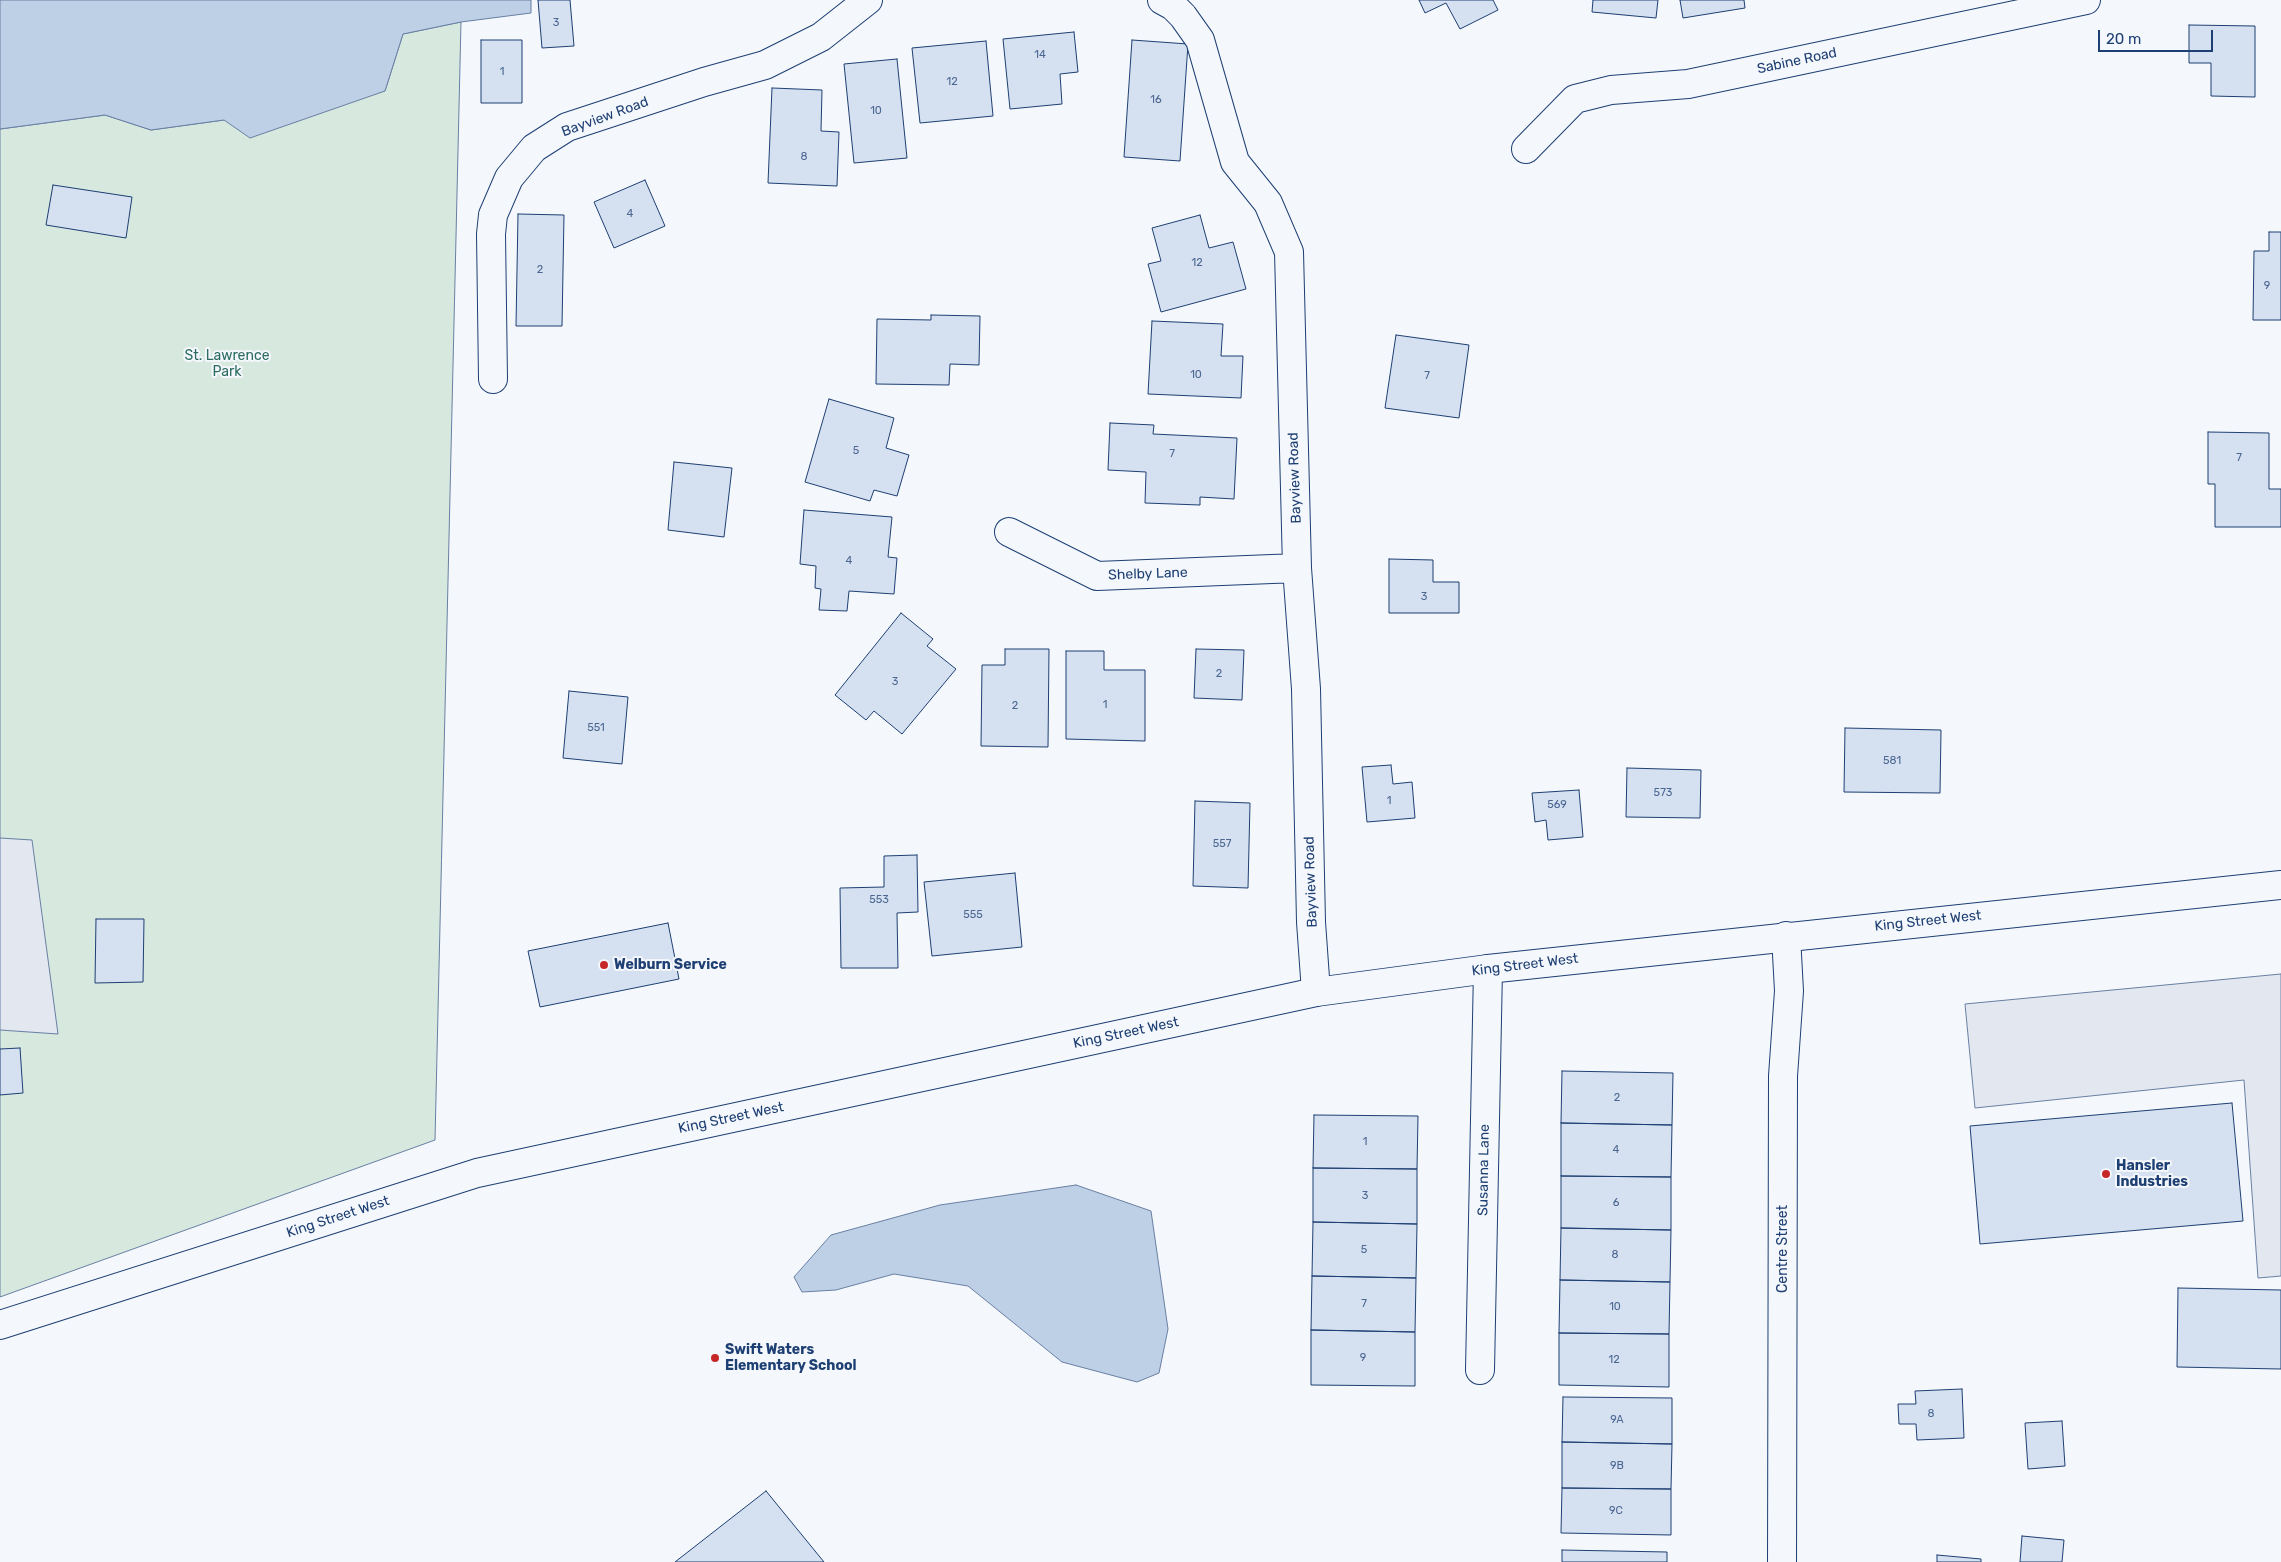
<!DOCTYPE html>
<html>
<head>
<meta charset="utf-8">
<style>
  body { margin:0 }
  #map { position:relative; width:2281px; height:1562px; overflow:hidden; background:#f4f7fb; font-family:Rubik,sans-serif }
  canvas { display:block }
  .scale { position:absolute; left:2098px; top:30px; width:115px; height:22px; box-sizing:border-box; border:2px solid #1d3f73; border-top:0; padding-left:6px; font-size:15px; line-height:18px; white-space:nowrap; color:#1d3f73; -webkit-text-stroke:4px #f4f7fb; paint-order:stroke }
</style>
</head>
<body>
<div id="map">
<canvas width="2281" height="1562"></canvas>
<div class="scale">20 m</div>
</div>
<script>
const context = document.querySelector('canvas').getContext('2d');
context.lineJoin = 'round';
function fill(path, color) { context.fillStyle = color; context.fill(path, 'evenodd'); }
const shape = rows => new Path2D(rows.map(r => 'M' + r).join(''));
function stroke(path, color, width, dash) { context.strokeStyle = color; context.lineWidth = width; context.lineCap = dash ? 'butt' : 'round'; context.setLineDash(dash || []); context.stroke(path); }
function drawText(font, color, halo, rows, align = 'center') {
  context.font = font + ' Rubik,sans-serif'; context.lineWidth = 4; context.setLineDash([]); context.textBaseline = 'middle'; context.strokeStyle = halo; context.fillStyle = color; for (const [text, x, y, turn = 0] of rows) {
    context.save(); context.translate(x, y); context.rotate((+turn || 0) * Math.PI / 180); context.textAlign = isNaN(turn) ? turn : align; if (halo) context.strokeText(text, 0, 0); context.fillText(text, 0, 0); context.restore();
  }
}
const green = shape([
  [461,22,435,1140,0,1297,0,129,105,115,151,130,224,120,385,91,403,34,461,22]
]);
fill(green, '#d7e8df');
stroke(green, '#687fa3', 1);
const parking = shape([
  [0,838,32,840,58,1034,0,1030,0,838],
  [2281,974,2281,1276,2258,1278,2244,1080,1975,1108,1965,1004,2281,974]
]);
fill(parking, '#e3e8f0');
stroke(parking, '#687fa3', 1);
const water = shape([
  [0,0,531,0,531,13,461,22,403,34,385,91,250,138,224,120,151,130,105,115,0,129,0,0],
  [1076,1185,1151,1211,1168,1329,1159,1373,1137,1382,1062,1362,968,1286,894,1274,836,1290,802,1292,794,1277,831,1235,940,1205,1076,1185]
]);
fill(water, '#bed0e5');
stroke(water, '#687fa3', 1);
const building = shape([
  [538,0,570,0,574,46,542,48,538,0],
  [1419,0,1493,0,1498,10,1460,29,1446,3,1425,13,1419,0],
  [1593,0,1658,0,1656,18,1592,12,1593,0],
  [1680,0,1744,0,1745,8,1683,18,1680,0],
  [2189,25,2255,26,2255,97,2211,96,2211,63,2189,63,2189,25],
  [1074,32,1078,72,1060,74,1062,104,1010,109,1003,39,1074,32],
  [481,40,522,40,522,103,481,103,481,40],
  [1132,40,1188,44,1180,161,1124,157,1132,40],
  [986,41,993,116,920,123,912,48,986,41],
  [897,59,907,158,854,163,844,64,897,59],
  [772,88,822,90,821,131,839,132,837,186,768,183,772,88],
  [645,180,665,226,614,248,594,202,645,180],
  [53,185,132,197,126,238,46,225,53,185],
  [518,214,564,215,562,326,516,326,518,214],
  [1200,215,1209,248,1233,242,1246,289,1161,312,1148,264,1161,261,1152,228,1200,215],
  [2269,232,2281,232,2281,320,2253,320,2254,251,2269,251,2269,232],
  [931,315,980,316,979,365,950,364,949,385,876,384,877,319,931,320,931,315],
  [1152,321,1223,324,1221,356,1243,356,1241,398,1148,394,1152,321],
  [1396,335,1469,345,1459,418,1385,408,1396,335],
  [829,399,894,418,886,448,909,455,897,496,874,490,870,501,805,482,829,399],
  [1110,423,1154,425,1153,434,1237,438,1234,499,1200,497,1200,505,1145,503,1146,472,1108,470,1110,423],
  [2208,432,2269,433,2269,489,2281,489,2281,527,2215,527,2215,484,2208,484,2208,432],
  [674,462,732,468,724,537,668,530,674,462],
  [804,510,892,517,888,557,897,558,894,594,849,591,847,611,819,610,821,589,815,588,816,566,800,564,804,510],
  [1389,559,1433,560,1433,582,1459,582,1459,613,1389,613,1389,559],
  [901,613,933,639,927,646,956,669,902,734,874,711,866,720,835,695,901,613],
  [1005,649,1049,649,1048,747,981,746,982,665,1005,665,1005,649],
  [1196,649,1244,650,1242,700,1194,698,1196,649],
  [1066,651,1104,651,1104,670,1145,670,1145,741,1066,739,1066,651],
  [569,691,628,697,622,764,563,758,569,691],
  [1845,728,1941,730,1940,793,1844,792,1845,728],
  [1391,765,1393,784,1412,782,1415,818,1367,822,1362,767,1391,765],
  [1627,768,1701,770,1700,818,1626,817,1627,768],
  [1579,790,1583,837,1548,840,1546,820,1535,822,1532,793,1579,790],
  [1195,801,1250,803,1248,888,1193,886,1195,801],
  [917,855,918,912,897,913,898,968,841,968,840,888,884,887,884,856,917,855],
  [1015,873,1022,947,932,956,924,882,1015,873],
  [96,919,144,919,143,982,95,983,96,919],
  [668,923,679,979,540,1007,528,951,668,923],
  [20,1048,23,1093,0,1095,0,1049,20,1048],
  [1562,1071,1673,1073,1672,1125,1561,1123,1562,1071],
  [2232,1103,2243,1221,1980,1244,1970,1126,2232,1103],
  [1314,1115,1418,1116,1417,1169,1313,1168,1314,1115],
  [1561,1123,1672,1125,1671,1177,1561,1176,1561,1123],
  [1313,1168,1417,1169,1417,1224,1313,1222,1313,1168],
  [1561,1176,1671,1177,1671,1230,1561,1228,1561,1176],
  [1313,1222,1417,1224,1416,1278,1312,1276,1313,1222],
  [1561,1228,1671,1230,1670,1282,1560,1280,1561,1228],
  [1312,1276,1416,1278,1415,1332,1311,1330,1312,1276],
  [1560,1280,1670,1282,1669,1334,1559,1333,1560,1280],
  [2178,1288,2281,1290,2281,1369,2177,1367,2178,1288],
  [1311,1330,1415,1332,1415,1386,1311,1385,1311,1330],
  [1559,1333,1669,1334,1669,1387,1559,1385,1559,1333],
  [1962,1389,1964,1438,1917,1440,1916,1424,1899,1424,1898,1404,1916,1404,1915,1391,1962,1389],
  [1563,1397,1672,1398,1672,1444,1562,1442,1563,1397],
  [2062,1421,2065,1466,2028,1469,2025,1423,2062,1421],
  [1562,1442,1672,1444,1671,1489,1562,1488,1562,1442],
  [1562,1488,1671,1489,1671,1535,1561,1533,1562,1488],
  [766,1491,824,1562,675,1562,766,1491],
  [2022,1536,2064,1540,2062,1562,2020,1562,2022,1536],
  [1562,1550,1667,1552,1667,1562,1562,1562,1562,1550],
  [1937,1555,1981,1559,1981,1562,1937,1562,1937,1555]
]);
fill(building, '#d5e0f0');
stroke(building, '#1d3f73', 1);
const minor = shape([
  [1162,0,1173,6,1183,16,1200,40,1235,162,1268,203,1289,252,1297,568,1306,689,1311,922,1316,992],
  [1526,149,1575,99,1611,90,1688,84,2086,0],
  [493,379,491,234,493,215,509,178,534,148,567,127,704,82,765,65,821,37,868,0],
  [1009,532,1097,576,1297,568],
  [1480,1370,1488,969],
  [1782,1562,1783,1076,1789,991,1786,936]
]);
const major = shape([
  [0,1325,477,1173,1316,992,1488,969,2281,885]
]);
stroke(minor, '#1d3f73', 30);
stroke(major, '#1d3f73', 30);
stroke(minor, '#f4f7fb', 28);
stroke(major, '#f4f7fb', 28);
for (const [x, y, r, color] of [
  [604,965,5,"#c62828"],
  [2106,1174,5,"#c62828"],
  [715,1358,5,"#c62828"]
]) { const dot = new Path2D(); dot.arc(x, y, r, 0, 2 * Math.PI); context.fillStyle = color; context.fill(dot); stroke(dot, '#f4f7fb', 2); }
drawText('11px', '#4b6792', null, [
  ["3",556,23],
  ["14",1040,55],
  ["1",502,72],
  ["12",952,82],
  ["16",1156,100],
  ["10",876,111],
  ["8",804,157],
  ["4",630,214],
  ["12",1197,263],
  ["2",540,270],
  ["9",2267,286],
  ["10",1196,375],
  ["7",1427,376],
  ["5",856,451],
  ["7",1172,454],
  ["7",2239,458],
  ["4",849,561],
  ["3",1424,597],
  ["2",1219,674],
  ["3",895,682],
  ["1",1105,705],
  ["2",1015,706],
  ["551",596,728],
  ["581",1892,761],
  ["573",1663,793],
  ["1",1389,801],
  ["569",1557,805],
  ["557",1222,844],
  ["553",879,900],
  ["555",973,915],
  ["2",1617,1098],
  ["1",1365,1142],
  ["4",1616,1150],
  ["3",1365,1196],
  ["6",1616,1203],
  ["5",1364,1250],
  ["8",1615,1255],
  ["7",1364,1304],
  ["10",1615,1307],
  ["9",1363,1358],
  ["12",1614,1360],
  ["8",1931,1414],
  ["9A",1617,1420],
  ["9B",1617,1466],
  ["9C",1616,1511]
]);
drawText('14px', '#1d3f73', '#f4f7fb', [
  ["Sabine Road",1797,61,-12],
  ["Bayview Road",605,117,-20],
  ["Bayview Road",1295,478,-92],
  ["Shelby Lane",1148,574,-2],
  ["Bayview Road",1311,882,-92],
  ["King Street West",1928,921,-6],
  ["King Street West",1525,965,-7],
  ["King Street West",1126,1033,-12],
  ["King Street West",731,1118,-12],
  ["Susanna Lane",1484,1170,-89],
  ["King Street West",338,1217,-18],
  ["Centre Street",1783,1249,-90]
]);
drawText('14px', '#2c6c60', '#f4f7fb', [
  ["St. Lawrence",227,356],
  ["Park",227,372]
]);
drawText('bold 14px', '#1d3f73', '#f4f7fb', [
  ["Welburn Service",614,965],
  ["Hansler",2116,1166],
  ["Industries",2116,1182],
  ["Swift Waters",725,1350],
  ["Elementary School",725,1366]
], 'left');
</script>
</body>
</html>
